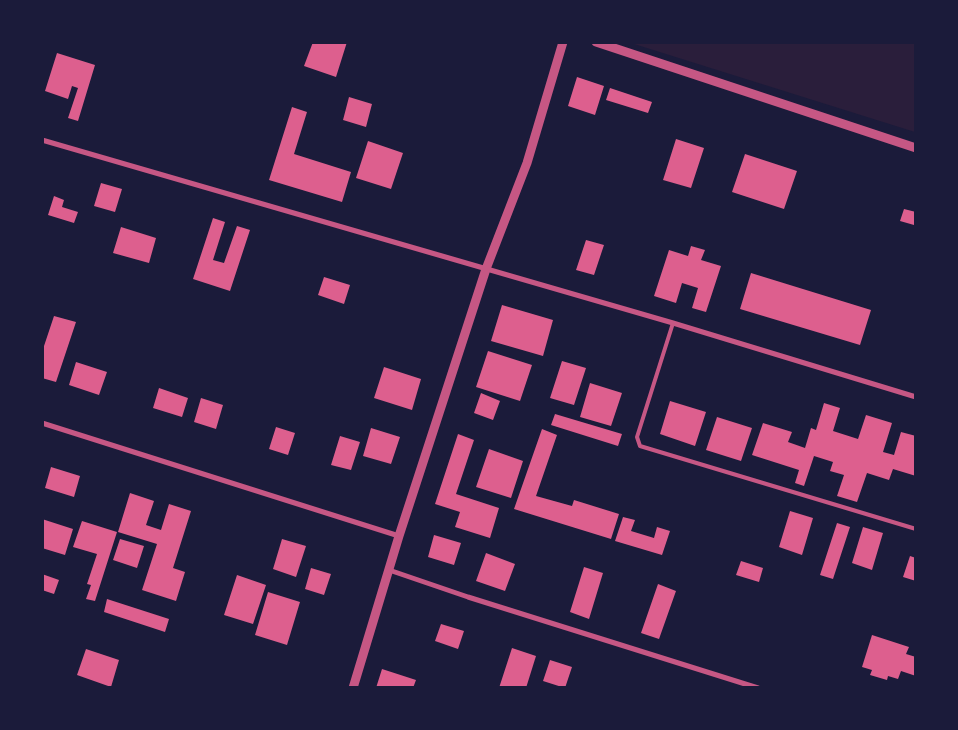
<!DOCTYPE html>
<html>
<head>
<meta charset="utf-8">
<style>
  body { margin:0 }
  #map { position:relative; width:958px; height:730px; overflow:hidden; background:#1b1b3a; font-family:"Fira Sans",sans-serif }
  canvas { display:block }
  .frame { position:absolute; inset:0; border:44px solid #1b1b3a; pointer-events:none }
</style>
</head>
<body>
<div id="map">
<canvas width="958" height="730"></canvas>
<div class="frame"></div>
</div>
<script>
const context = document.querySelector('canvas').getContext('2d');
context.lineJoin = 'round';
function fill(path, color) { context.fillStyle = color; context.fill(path, 'evenodd'); }
const shape = rows => new Path2D(rows.map(r => 'M' + r).join(''));
function stroke(path, color, width, dash) { context.strokeStyle = color; context.lineWidth = width; context.lineCap = dash ? 'butt' : 'round'; context.setLineDash(dash || []); context.stroke(path); }
fill(shape([
  [631,43,915,43,915,132]
]), '#2a1e3b');
fill(shape([
  [313,42,347,42,336,77,304,66],
  [57,53,95,65,78,121,68,118,78,88,72,86,68,99,45,91],
  [577,77,604,86,595,115,568,106],
  [610,88,652,102,648,113,606,100],
  [349,97,372,104,366,127,343,120],
  [292,107,307,112,294,154,351,172,342,202,269,180],
  [676,139,704,148,691,188,663,180],
  [368,141,403,153,391,189,356,178],
  [745,154,797,171,784,209,732,192],
  [101,183,122,189,115,212,94,206],
  [54,196,64,200,62,207,78,212,74,223,48,215],
  [904,209,916,212,916,219,914,225,900,221],
  [213,218,225,222,213,260,224,263,237,226,250,230,230,291,193,279],
  [121,227,156,238,149,263,113,253],
  [586,240,604,245,594,275,576,270],
  [691,246,705,250,701,260,721,266,706,312,692,308,698,288,682,283,676,303,654,296,669,250,688,256],
  [751,273,871,310,860,345,740,309],
  [324,277,350,285,344,304,318,295],
  [502,305,553,320,543,356,491,341],
  [54,316,76,322,56,382,42,378,42,352],
  [488,351,532,365,520,401,476,387],
  [562,361,586,368,574,405,550,398],
  [76,362,107,372,99,395,69,385],
  [384,367,421,379,412,410,374,398],
  [590,383,622,393,611,426,580,417],
  [159,388,188,398,182,417,153,408],
  [481,393,500,401,493,420,474,413],
  [201,398,223,405,216,429,194,422],
  [670,401,706,412,695,446,660,434],
  [824,403,840,408,833,431,858,439,866,415,892,423,883,452,894,455,901,432,916,436,916,476,893,469,889,480,867,473,857,502,837,496,844,475,830,471,833,462,814,456,804,486,795,483,799,470,752,455,763,423,792,432,788,442,805,448,811,428,816,430],
  [555,414,622,434,618,446,551,425],
  [717,417,752,428,741,461,706,450],
  [276,427,295,433,288,455,269,449],
  [371,428,400,437,391,464,363,456],
  [542,429,557,435,536,496,572,506,574,500,619,514,611,539,514,509],
  [458,434,474,440,456,494,499,508,490,538,455,527,460,512,435,504],
  [340,436,360,442,351,470,331,465],
  [489,449,523,461,511,498,476,487],
  [51,467,80,476,74,497,45,488],
  [130,493,154,501,146,525,161,530,169,504,191,511,173,568,185,572,176,601,142,590,157,544,118,532],
  [790,511,813,518,802,555,779,547],
  [623,517,635,520,631,531,654,538,657,527,670,531,662,555,615,541],
  [42,519,73,529,65,555,42,548],
  [82,521,117,532,95,601,86,599,91,585,87,584,97,554,73,547],
  [837,523,850,527,833,579,820,575],
  [863,527,883,533,872,570,852,563],
  [434,535,461,543,454,565,428,557],
  [120,539,144,546,137,568,113,560],
  [282,539,306,546,296,577,273,569],
  [486,553,515,564,505,591,476,581],
  [910,556,916,558,916,581,903,577],
  [741,561,763,568,759,582,736,575],
  [584,567,603,573,589,619,570,612],
  [311,568,331,574,324,595,305,589],
  [42,574,59,580,54,594,42,590],
  [237,575,266,585,253,624,224,615],
  [658,584,676,591,659,639,641,633],
  [268,592,300,602,287,645,255,635],
  [107,599,169,619,165,632,104,612],
  [441,624,464,631,458,649,435,641],
  [872,635,909,647,906,654,916,657,916,676,901,671,898,679,888,676,887,680,870,675,872,670,862,667],
  [512,648,536,656,526,688,499,688],
  [86,649,119,660,111,687,77,675],
  [550,660,572,667,565,688,543,681],
  [382,669,416,680,413,688,376,688]
]), '#dd5f8e');
stroke(shape([
  [673,323,637,437,640,446,916,529]
]), '#c65784', 4);
stroke(shape([
  [42,140,673,323,916,397],
  [42,423,399,536],
  [389,570,468,597,758,688]
]), '#c65784', 5);
stroke(shape([
  [596,42,916,148],
  [353,688,399,536,486,269,527,163,563,42]
]), '#c65784', 9);
</script>
</body>
</html>
